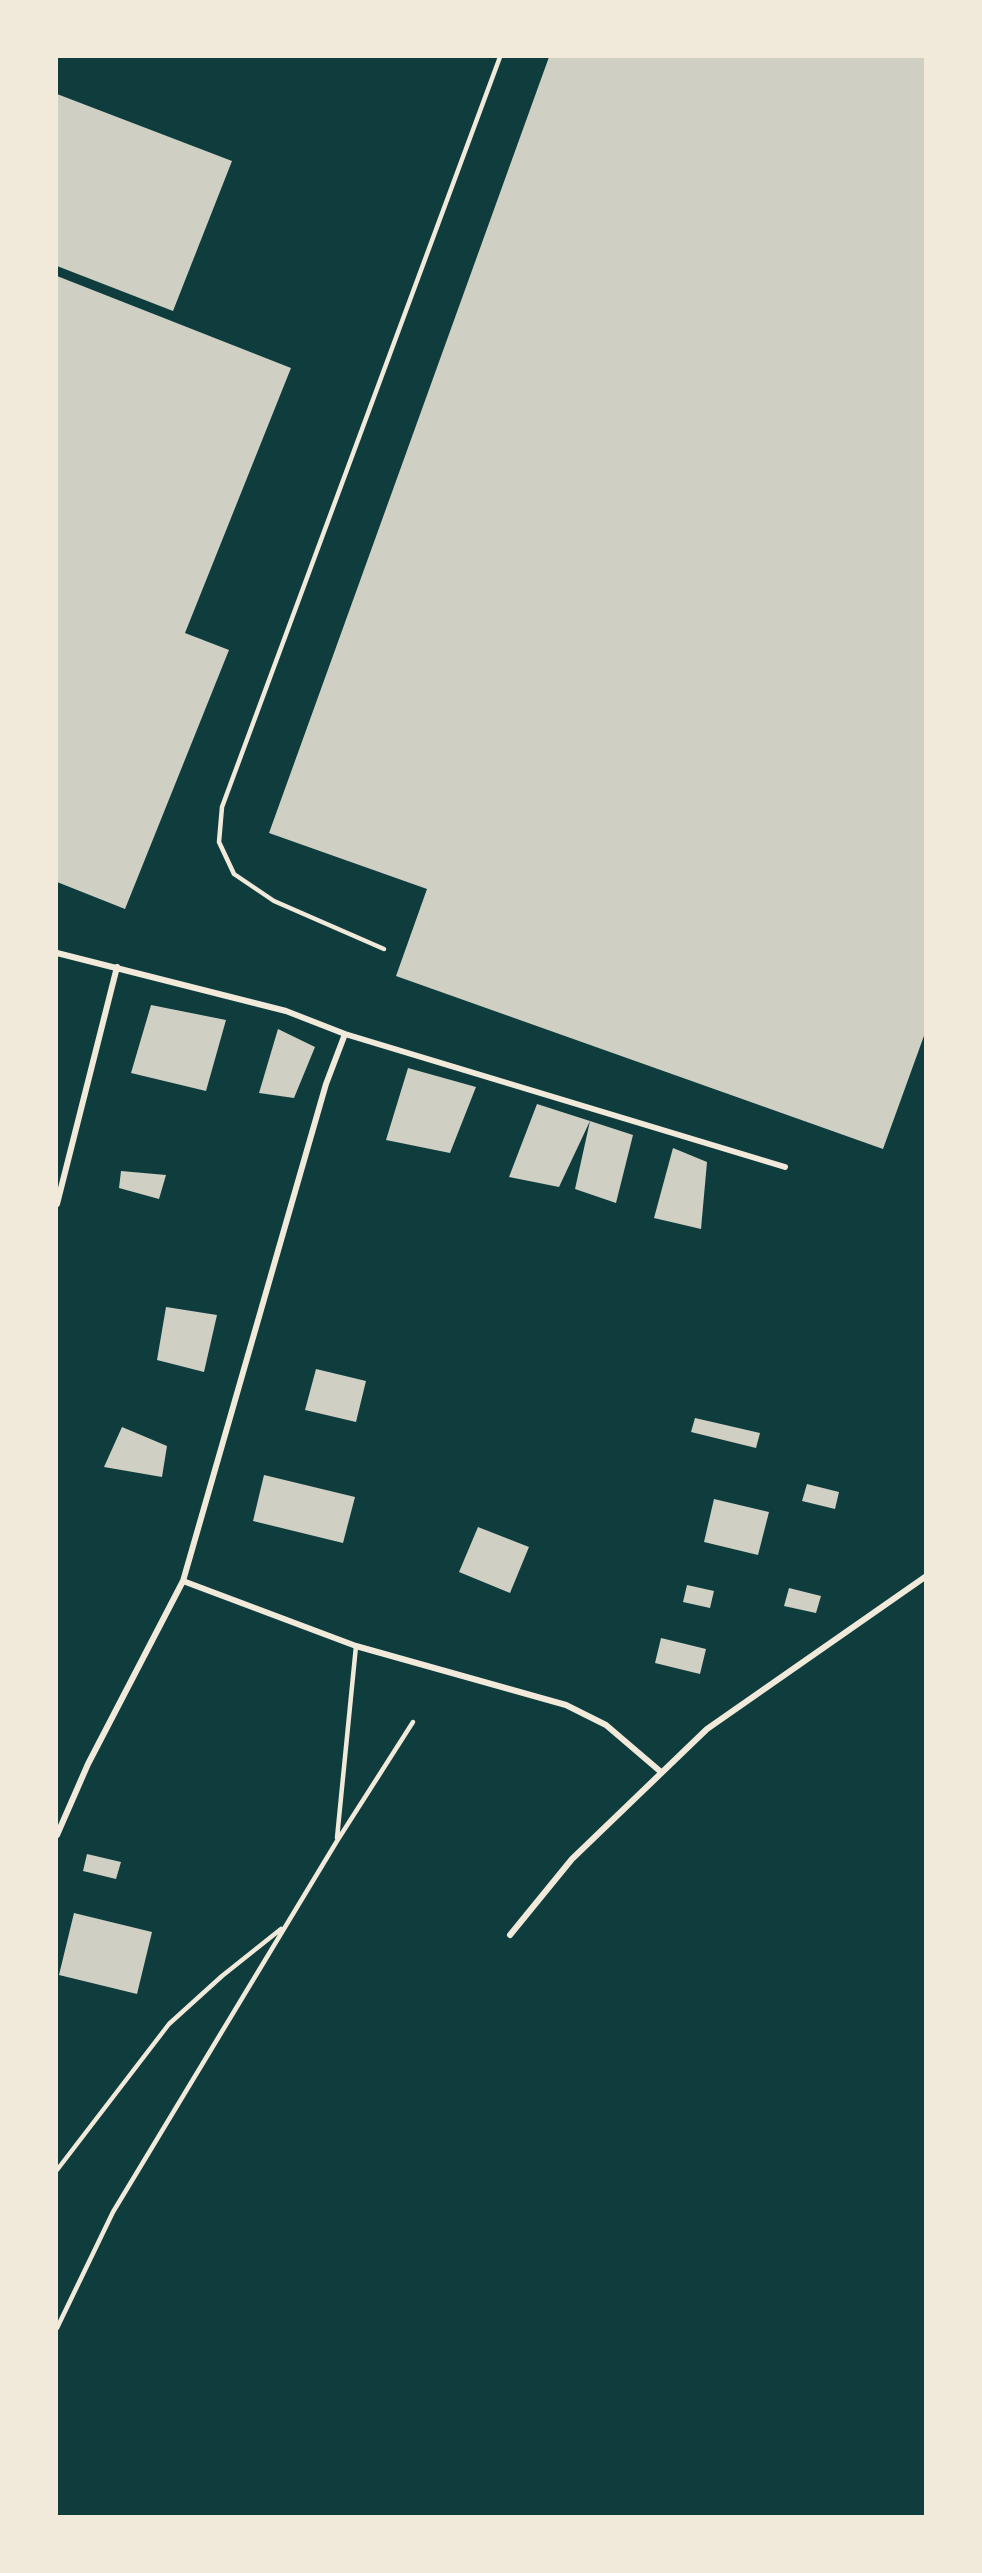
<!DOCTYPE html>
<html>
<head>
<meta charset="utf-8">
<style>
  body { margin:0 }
  #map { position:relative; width:982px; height:2573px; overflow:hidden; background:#0f3d3e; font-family:"IBM Plex Serif",serif }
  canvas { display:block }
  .frame { position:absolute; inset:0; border:58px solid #f1e9da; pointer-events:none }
</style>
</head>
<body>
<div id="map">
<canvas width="982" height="2573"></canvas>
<div class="frame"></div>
</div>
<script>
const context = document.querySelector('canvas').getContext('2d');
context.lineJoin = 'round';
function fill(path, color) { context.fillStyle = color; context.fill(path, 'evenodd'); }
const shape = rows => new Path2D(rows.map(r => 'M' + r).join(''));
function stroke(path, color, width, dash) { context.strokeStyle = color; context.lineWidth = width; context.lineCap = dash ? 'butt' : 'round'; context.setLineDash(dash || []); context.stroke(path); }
fill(shape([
  [549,57,925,57,925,1033,883,1149,396,976,427,889,269,833],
  [57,94,232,161,173,311,57,266],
  [57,276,291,368,185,633,229,650,125,909,57,882],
  [151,1005,226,1020,206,1091,131,1073],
  [278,1029,315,1047,294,1098,259,1093],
  [408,1068,476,1087,450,1153,386,1140],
  [537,1104,590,1121,559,1187,509,1177],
  [590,1121,633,1135,616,1203,575,1189],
  [673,1148,707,1162,701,1229,654,1218],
  [121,1171,166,1175,159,1199,119,1188],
  [166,1307,217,1315,204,1372,157,1360],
  [316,1369,366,1381,356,1422,305,1410],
  [695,1418,760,1433,756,1448,691,1432],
  [122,1427,167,1446,162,1477,104,1467],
  [264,1475,355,1497,343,1543,253,1521],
  [807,1484,839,1492,835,1509,802,1501],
  [714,1499,769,1512,758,1555,704,1542],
  [478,1527,529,1547,510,1593,459,1572],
  [687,1585,714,1591,710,1608,683,1602],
  [789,1588,821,1596,816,1613,784,1606],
  [661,1638,706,1649,700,1674,655,1663],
  [87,1854,121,1862,116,1879,83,1871],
  [74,1913,152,1932,137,1994,59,1975]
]), '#cfcfc3');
stroke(shape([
  [384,949,274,901,234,874,219,842,222,807,500,57],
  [337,1838,356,1646],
  [57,2170,169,2024,222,1976,281,1929],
  [57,2328,113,2212,337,1841,413,1722]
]), '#f1e9da', 4.5);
stroke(shape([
  [57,953,286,1011,345,1034,326,1084,183,1581,88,1764,57,1835],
  [345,1034,785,1167],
  [57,1204,117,967],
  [183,1581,356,1646,566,1705,606,1725,661,1772],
  [510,1935,572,1859,707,1729,925,1577]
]), '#f1e9da', 6);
</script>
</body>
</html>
